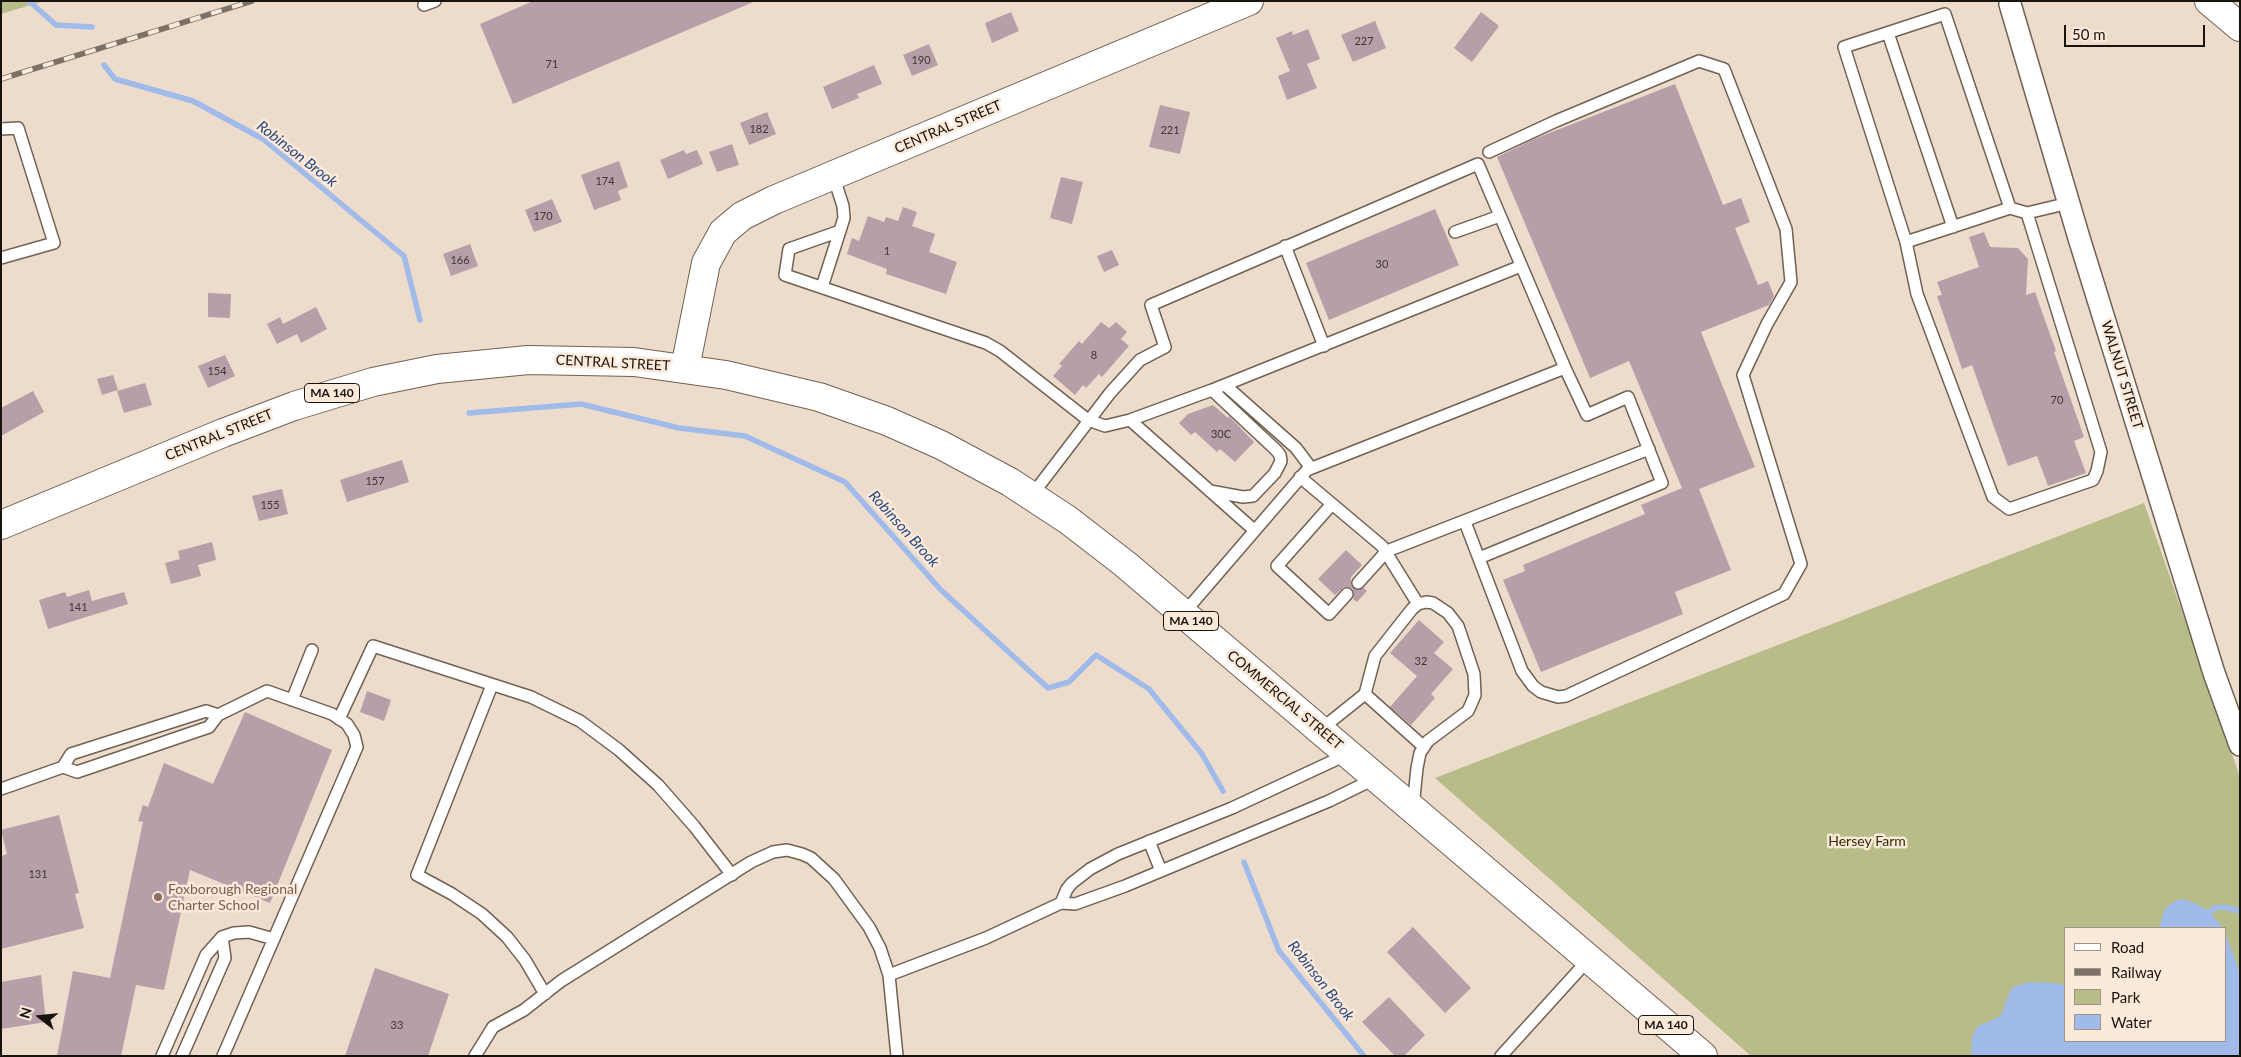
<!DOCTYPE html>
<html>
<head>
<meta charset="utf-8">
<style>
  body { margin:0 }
  #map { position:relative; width:2241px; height:1057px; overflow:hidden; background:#eddccc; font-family:Lato,sans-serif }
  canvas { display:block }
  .frame { position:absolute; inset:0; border:2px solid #19130d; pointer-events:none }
  .legend { position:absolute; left:2064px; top:927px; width:162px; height:115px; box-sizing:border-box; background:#fbe9d9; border:1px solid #a19387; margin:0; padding:6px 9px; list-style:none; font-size:15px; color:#19130d }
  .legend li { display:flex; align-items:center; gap:10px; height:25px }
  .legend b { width:25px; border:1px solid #a19387 }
  .north { position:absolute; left:15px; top:992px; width:50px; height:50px; -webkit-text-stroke:4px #fbe9d9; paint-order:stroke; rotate:286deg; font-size:14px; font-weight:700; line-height:20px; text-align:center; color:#19130d }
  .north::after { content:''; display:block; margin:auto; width:18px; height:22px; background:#19130d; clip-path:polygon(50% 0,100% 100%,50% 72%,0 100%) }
  .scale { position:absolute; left:2064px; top:25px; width:141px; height:22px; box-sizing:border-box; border:2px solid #19130d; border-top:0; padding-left:6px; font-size:15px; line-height:18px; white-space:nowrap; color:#19130d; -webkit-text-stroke:4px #fbe9d9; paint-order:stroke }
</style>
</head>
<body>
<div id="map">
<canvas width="2241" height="1057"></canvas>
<div class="frame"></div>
<ul class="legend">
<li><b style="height:6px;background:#fff"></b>Road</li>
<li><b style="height:6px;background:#7c7166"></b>Railway</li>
<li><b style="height:14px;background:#b8bc89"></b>Park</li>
<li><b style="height:14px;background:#a0bbea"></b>Water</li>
</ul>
<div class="north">N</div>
<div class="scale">50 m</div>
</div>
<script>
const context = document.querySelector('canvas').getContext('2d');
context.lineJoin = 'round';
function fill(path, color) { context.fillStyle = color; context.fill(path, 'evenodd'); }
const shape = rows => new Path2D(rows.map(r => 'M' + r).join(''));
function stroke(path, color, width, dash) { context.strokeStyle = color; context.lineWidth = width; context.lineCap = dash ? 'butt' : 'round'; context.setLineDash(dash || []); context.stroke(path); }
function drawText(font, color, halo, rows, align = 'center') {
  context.font = font + ' Lato,sans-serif'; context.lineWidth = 5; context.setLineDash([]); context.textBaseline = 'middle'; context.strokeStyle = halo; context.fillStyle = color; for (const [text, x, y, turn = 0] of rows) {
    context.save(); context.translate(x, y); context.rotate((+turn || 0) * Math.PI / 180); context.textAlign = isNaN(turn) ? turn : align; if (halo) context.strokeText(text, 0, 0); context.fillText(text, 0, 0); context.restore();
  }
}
fill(shape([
  [1,1,44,1,1,14],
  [2144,503,2240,777,2240,1056,1751,1056,1435,778],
  [2065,928,2225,928,2225,1041,2065,1041]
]), '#b8bc89');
fill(shape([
  [2182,899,2192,902,2209,911,2223,928,2159,928,2165,909,2173,902],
  [2225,932,2240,973,2240,1056,1971,1056,1972,1039,1975,1030,1980,1025,1995,1019,2001,1015,2010,991,2015,986,2030,982,2055,983,2065,985,2065,1041,2225,1041]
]), '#a0bbea');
stroke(shape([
  [29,1,56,25,92,27],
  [104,65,115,79,193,101,263,139,404,256,420,320],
  [469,413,581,404,679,428,745,436,845,482,941,590,1048,688,1069,682,1096,655,1149,689,1202,754,1223,791],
  [1244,862,1279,951,1364,1056],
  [2195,928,2214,908,2224,907,2240,911]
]), '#a0bbea', 5.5);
fill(shape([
  [533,1,756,1,513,104,480,24],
  [1011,12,1019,31,992,43,985,23],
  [1481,12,1499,26,1472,62,1454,48],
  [1375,21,1386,48,1353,62,1341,35],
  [1308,29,1320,59,1307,64,1317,88,1287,100,1278,76,1290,71,1276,38,1292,31,1293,35],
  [929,44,938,65,912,76,903,55],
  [874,65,882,84,857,94,859,98,832,109,823,87],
  [1675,84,1723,205,1741,198,1750,222,1735,228,1758,285,1768,281,1774,296,1769,305,1701,332,1755,467,1699,489,1731,570,1675,592,1683,614,1541,672,1503,580,1525,571,1523,565,1645,514,1641,505,1682,488,1629,361,1590,378,1497,157,1534,139],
  [1160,105,1190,112,1180,154,1149,147],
  [767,112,776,134,749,145,740,123],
  [732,144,739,165,717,172,709,152],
  [684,150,686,154,697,150,703,164,668,179,660,160],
  [619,161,628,187,618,191,621,200,594,210,581,175],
  [1061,177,1083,182,1072,224,1050,218],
  [552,199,562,222,534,232,525,210],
  [903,207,917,212,912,226,935,234,929,252,957,262,946,294,886,274,887,269,847,254,852,238,859,241,868,216,884,222,886,217,898,221],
  [1435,209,1459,265,1329,320,1306,263],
  [1984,232,1990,247,2018,248,2028,259,2026,295,2035,292,2056,351,2054,352,2084,437,2074,441,2086,473,2048,486,2037,456,2008,466,1972,365,1962,369,1937,296,1942,295,1937,282,1979,267,1969,237],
  [470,244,478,266,451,276,443,254],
  [1112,250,1119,265,1104,272,1097,256],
  [208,293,231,294,230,318,208,317],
  [316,307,327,329,301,343,297,334,277,344,267,324,280,317,283,324],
  [1101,322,1109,328,1116,322,1127,332,1121,339,1129,346,1102,377,1099,374,1086,388,1083,385,1075,395,1053,376,1062,366,1059,364,1079,341,1082,344],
  [225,355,235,376,208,388,198,366],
  [113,375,118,390,102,395,97,379],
  [145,383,152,405,124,413,117,391],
  [33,391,44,412,1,436,1,408],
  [1213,405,1228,418,1229,416,1254,442,1235,462,1220,449,1217,452,1195,432,1191,435,1179,423,1188,414],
  [402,460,409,482,347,502,340,480],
  [282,489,288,514,259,521,252,496],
  [212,542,216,560,198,565,201,576,171,584,165,563,180,559,178,551],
  [1346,550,1362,565,1351,577,1351,585,1356,590,1364,588,1367,591,1357,602,1353,599,1354,592,1352,588,1344,587,1335,595,1318,579],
  [89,590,92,601,124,592,128,604,48,629,39,600,65,592,67,597],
  [1419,620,1444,642,1434,653,1453,669,1431,694,1435,698,1411,725,1390,707,1417,676,1390,653],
  [367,691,391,700,384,721,360,712],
  [245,712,332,750,270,903,190,870,164,990,136,985,121,1056,57,1056,73,971,110,978,143,822,138,821,143,805,148,807,164,763,213,784],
  [59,815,79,893,75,894,84,928,1,949,1,856,7,854,1,830],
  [1413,927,1471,988,1445,1013,1387,952],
  [375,968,449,994,428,1056,345,1056],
  [41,975,46,1022,1,1029,1,982],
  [1389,997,1425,1035,1404,1056,1395,1056,1362,1022]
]), '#b69fa8');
const service = shape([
  [424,5,435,1],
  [1888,33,1953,227],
  [1,129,18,128,54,243,1,258],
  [2010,208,1945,14,1844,47,1906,242,2010,208,2027,213,2069,203],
  [840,231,789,249,785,275,986,343,1000,351,1088,420,1105,426,1130,420,1212,390,1521,266],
  [1455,232,1500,216],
  [1906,242,1917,294,1993,497,2009,509,2093,480,2097,471,2101,452,2027,213],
  [1285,246,1324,346],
  [822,287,844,218,843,206,833,175],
  [1225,385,1296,448,1311,468],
  [1130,420,1254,530],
  [1300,477,1382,546,1418,604],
  [1210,491,1243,497,1253,496,1275,473,1281,461,1280,455,1276,450,1212,390],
  [1032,495,1110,393,1140,360,1165,347,1151,305,1478,164,1565,368,1587,415,1628,397,1662,483,1479,558],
  [1332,504,1277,566,1329,614,1347,594],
  [1465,522,1522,671,1533,686,1541,692,1558,697,1566,696,1784,594,1801,564,1743,375,1767,324,1791,282,1786,229,1724,69,1699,61,1556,121,1489,152],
  [1358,583,1387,551,1649,449],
  [1183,614,1307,470,1565,368],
  [492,685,417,875,452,894,482,914,507,937,525,960,545,994],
  [1365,694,1424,747],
  [292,700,312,650],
  [339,719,373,646,531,697,580,721,619,750,658,785,694,826,732,875],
  [1320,730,1365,694,1375,656,1412,609,1418,604,1426,602,1433,603,1448,613,1458,626,1474,674,1475,695,1468,711,1428,741,1420,753,1417,768,1413,807],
  [63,767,77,772,209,727,218,715,267,691,332,714,347,724,354,735,357,747,223,1056],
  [1,789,63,767,71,754,206,711,218,715],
  [1149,841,1161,871],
  [1061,903,1067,889,1072,883,1090,869,1118,854,1232,808,1348,754],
  [162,1056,206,955,222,937,234,933,249,932,274,939],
  [182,1056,225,958,222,937],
  [475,1056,493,1027,524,1010,561,981,751,862,773,852,787,850,802,854,811,858,834,879,869,927,880,948,889,975],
  [897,1056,889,975,986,938,1061,903,1075,904,1125,886,1329,801,1376,778],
  [1501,1056,1589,959]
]);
const minor = shape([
  [2010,4,2079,238,2214,673,2240,745]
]);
const secondary = shape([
  [685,368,706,263,723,232,742,216,774,200,1249,1]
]);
const primary = shape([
  [1,525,223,433,294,406,373,382,437,369,528,360,634,362,726,375,819,397,887,421,941,445,1010,482,1068,520,1125,564,1703,1056]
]);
const motorway = shape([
  [2209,1,2240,27]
]);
stroke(service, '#706153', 14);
stroke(minor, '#706153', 24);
stroke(secondary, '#706153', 30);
stroke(primary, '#706153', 30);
stroke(motorway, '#706153', 30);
stroke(service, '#fff', 11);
stroke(minor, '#fff', 21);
stroke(secondary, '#fff', 28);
stroke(primary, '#fff', 28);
stroke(motorway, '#fff', 28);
const rail = shape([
  [1,79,252,1]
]);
stroke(rail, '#7c7166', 5.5);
stroke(rail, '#fbe9d9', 4, [11]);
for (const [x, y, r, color] of [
  [158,897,5,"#8d6e63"]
]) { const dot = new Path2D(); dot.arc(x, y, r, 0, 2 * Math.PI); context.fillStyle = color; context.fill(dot); stroke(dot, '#fbe9d9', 2); }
drawText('11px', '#403634', null, [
  ["227",1364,41],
  ["190",921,60],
  ["71",552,64],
  ["182",759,129],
  ["221",1170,130],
  ["174",605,181],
  ["170",543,216],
  ["1",887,251],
  ["166",460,260],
  ["30",1382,264],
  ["8",1094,355],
  ["154",217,371],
  ["70",2057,400],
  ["30C",1221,434],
  ["157",375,481],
  ["155",270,505],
  ["141",78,607],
  ["32",1421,661],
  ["131",38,874],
  ["33",397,1025]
]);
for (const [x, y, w] of [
  [332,393,55],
  [1191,621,55],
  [1666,1025,55]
]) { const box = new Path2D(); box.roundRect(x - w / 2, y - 9.5, w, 19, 4); context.fillStyle = '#fbe9d9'; context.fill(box); stroke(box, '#19130d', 1); }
drawText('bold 12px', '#19130d', null, [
  ["MA 140",332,393],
  ["MA 140",1191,621],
  ["MA 140",1666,1025]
]);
drawText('14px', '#19130d', '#fbe9d9', [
  ["CENTRAL STREET",948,127,-23],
  ["CENTRAL STREET",613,363,3],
  ["WALNUT STREET",2122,375,73],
  ["CENTRAL STREET",219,435,-22],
  ["COMMERCIAL STREET",1285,700,40]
]);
drawText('14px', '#2e2f03', '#fbe9d9', [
  ["Hersey Farm",1867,841]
]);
drawText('14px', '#785e54', '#fbe9d9', [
  ["Foxborough Regional",168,889],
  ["Charter School",168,905]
], 'left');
drawText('italic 15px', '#284881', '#fbe9d9', [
  ["Robinson Brook",297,154,38],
  ["Robinson Brook",904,529,48],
  ["Robinson Brook",1321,981,52]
]);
</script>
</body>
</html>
